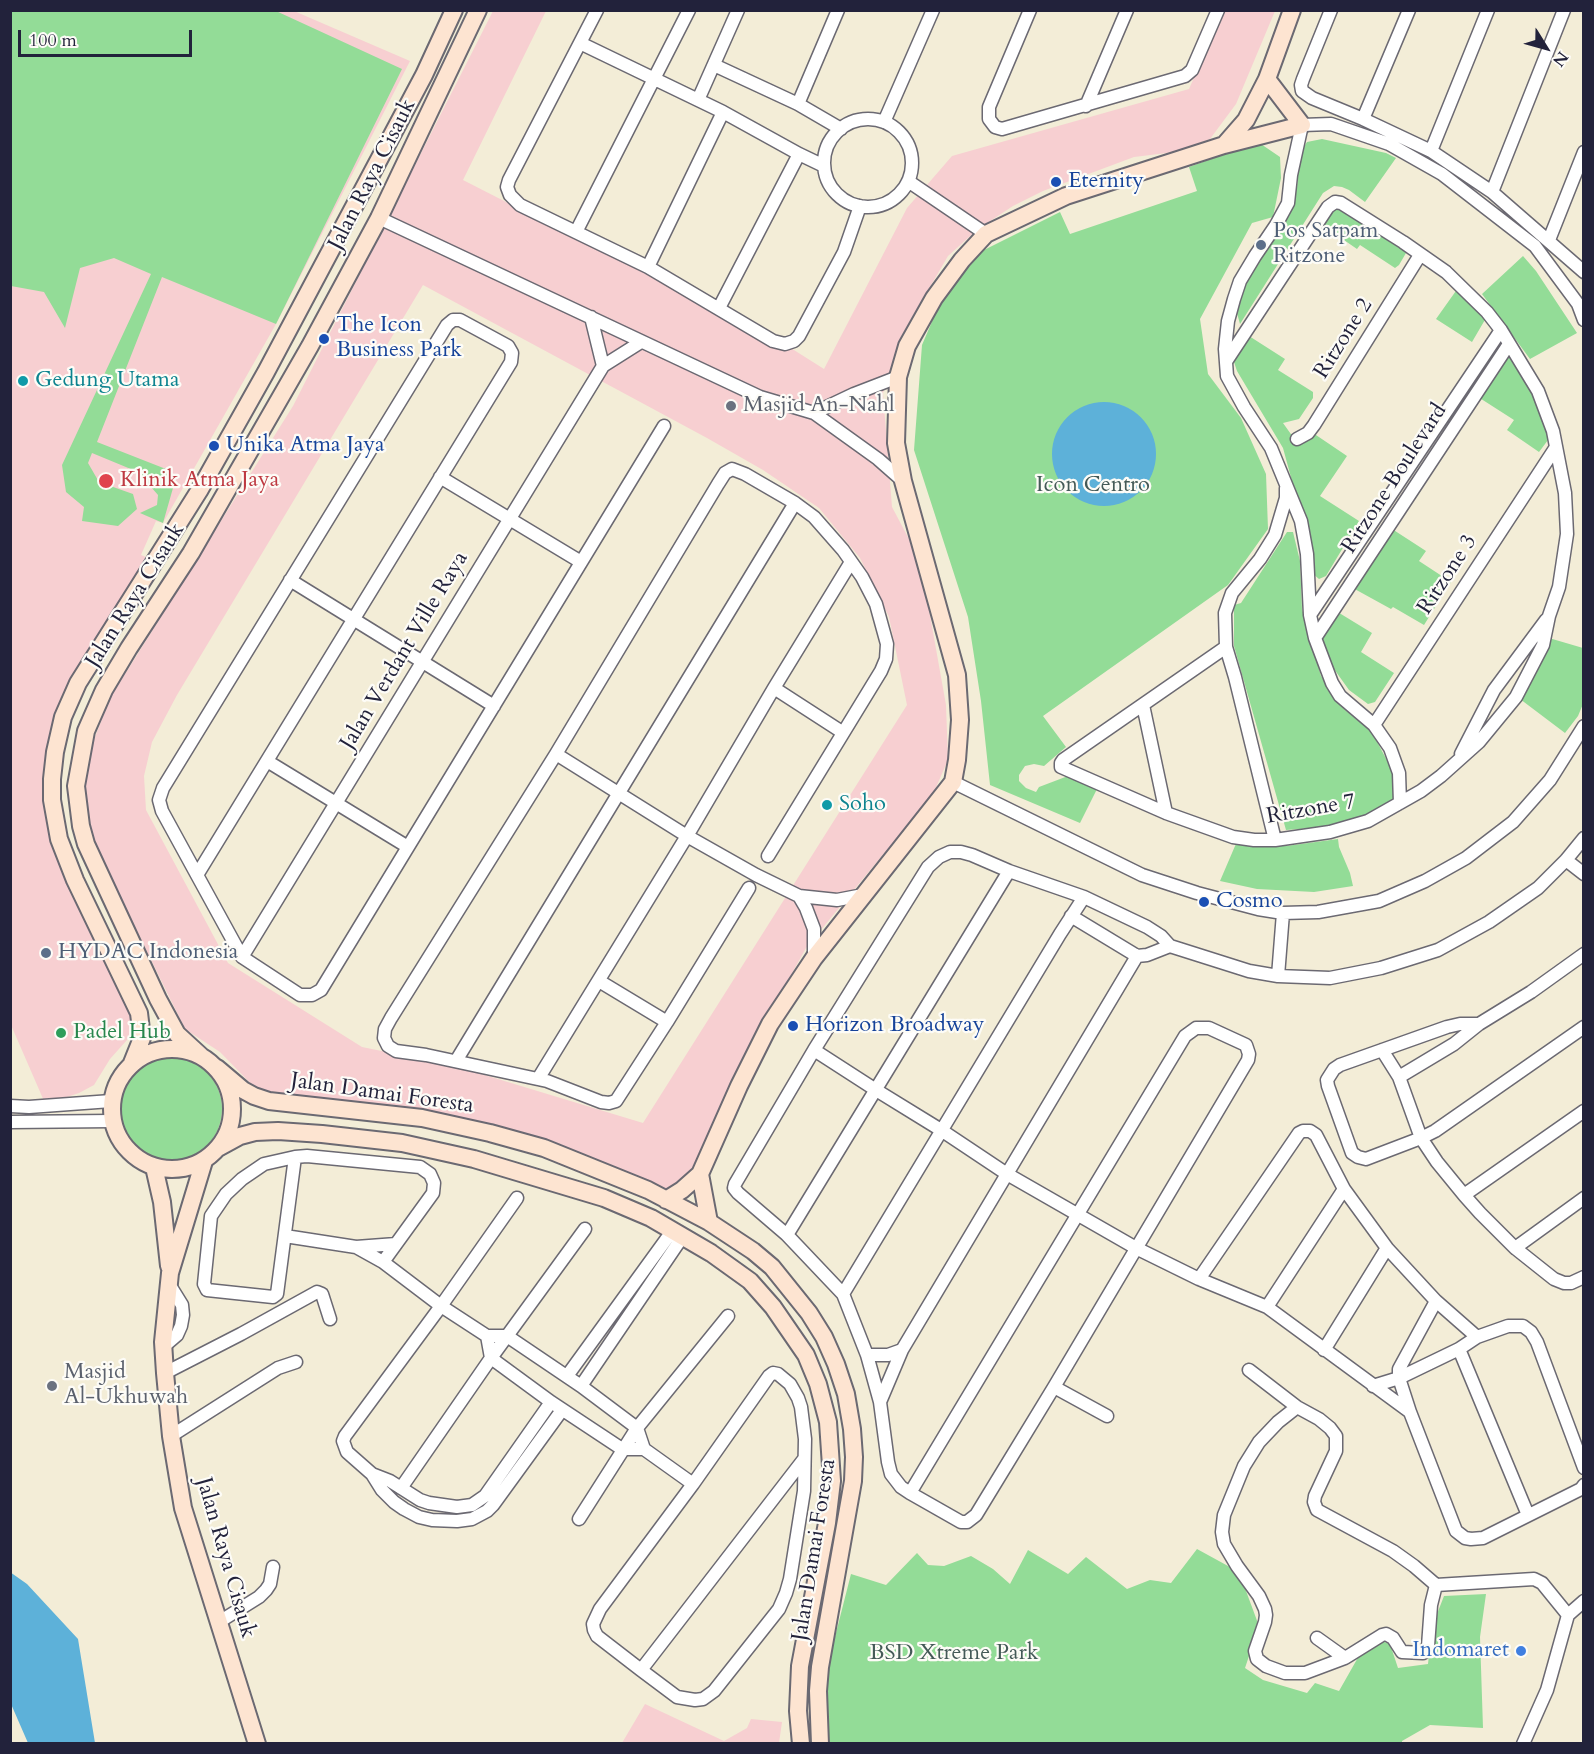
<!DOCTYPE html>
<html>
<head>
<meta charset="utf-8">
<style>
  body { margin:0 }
  #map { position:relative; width:1594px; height:1754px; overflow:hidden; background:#f3edd7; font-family:Cardo,serif }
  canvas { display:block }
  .frame { position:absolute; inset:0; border:12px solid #22223b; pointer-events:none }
  .north { position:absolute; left:1516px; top:18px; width:60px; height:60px; -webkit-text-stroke:4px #fdfcf7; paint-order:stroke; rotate:127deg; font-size:16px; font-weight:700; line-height:24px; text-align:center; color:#22223b }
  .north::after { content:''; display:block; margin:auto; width:21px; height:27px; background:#22223b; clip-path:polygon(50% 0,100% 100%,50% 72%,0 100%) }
  .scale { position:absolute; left:18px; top:30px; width:174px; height:27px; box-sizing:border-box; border:3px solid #22223b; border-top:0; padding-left:8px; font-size:18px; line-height:21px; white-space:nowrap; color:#22223b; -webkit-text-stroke:4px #fdfcf7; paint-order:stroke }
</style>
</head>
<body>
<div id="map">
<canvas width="1594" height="1754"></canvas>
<div class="frame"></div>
<div class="north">N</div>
<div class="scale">100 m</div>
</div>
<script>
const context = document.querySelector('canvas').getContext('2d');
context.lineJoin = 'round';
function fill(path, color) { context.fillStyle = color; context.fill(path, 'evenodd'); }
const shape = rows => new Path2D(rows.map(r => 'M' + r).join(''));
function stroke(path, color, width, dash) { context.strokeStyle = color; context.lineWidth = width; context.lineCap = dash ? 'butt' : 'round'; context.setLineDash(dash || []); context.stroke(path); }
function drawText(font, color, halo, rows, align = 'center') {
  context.font = font + ' Cardo,serif'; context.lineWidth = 4.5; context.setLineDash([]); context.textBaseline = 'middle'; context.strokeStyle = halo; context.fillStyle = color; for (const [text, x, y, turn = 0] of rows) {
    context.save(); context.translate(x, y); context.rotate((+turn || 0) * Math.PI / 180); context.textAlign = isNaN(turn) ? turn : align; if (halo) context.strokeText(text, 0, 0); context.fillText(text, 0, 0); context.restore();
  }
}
fill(shape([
  [11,11,294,11,410,61,276,324,163,523,156,521,141,555,146,557,72,682,52,727,47,746,47,779,52,824,131,1012,131,1029,127,1040,110,1059,94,1085,79,1093,55,1101,44,1101,11,1025],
  [493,11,546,11,463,180,786,345,824,369,907,208,952,156,1189,89,1223,11,1275,11,1236,104,1210,139,1175,152,1134,157,1043,191,1013,206,978,229,948,256,902,335,883,393,892,507,918,556,928,604,946,705,948,760,930,801,881,857,806,948,746,1056,681,1199,558,1152,262,1095,220,1052,185,1029,94,844,83,798,90,750,110,698,293,406],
  [423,285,707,438,763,470,819,508,860,558,889,617,907,705,643,1123,455,1066,362,1047,228,963,146,810,144,776,152,742,177,695],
  [645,1704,724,1741,747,1728,751,1719,782,1722,779,1743,622,1743]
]), '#f7cfd1');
fill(shape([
  [10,11,276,11,402,69,276,324,162,277,97,442,171,471,175,481,163,523,140,513,157,505,158,495,138,472,92,453,88,463,99,482,133,494,137,509,118,526,82,521,84,507,66,492,62,465,151,274,114,258,80,268,65,328,44,292,11,286],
  [1322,139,1386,153,1396,158,1365,202,1349,190,1342,187,1334,186,1323,193,1240,324,1235,306,1254,265,1279,230,1297,188,1299,154,1307,142],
  [1258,142,1280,157,1281,178,1273,217,1252,223,1200,319,1208,374,1241,418,1266,474,1268,529,1228,585,1043,716,1066,747,1044,766,1034,764,1025,766,1019,775,1019,781,1026,788,1036,792,1039,787,1068,776,1097,789,1080,823,990,785,981,701,968,617,914,450,922,345,945,291,976,254,1060,212,1070,234,1197,191,1189,167],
  [1335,200,1408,247,1406,253,1399,265,1395,268,1360,245,1357,249,1322,225],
  [1523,256,1536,271,1577,333,1530,359,1482,294],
  [1458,288,1486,318,1472,342,1436,319],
  [1249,336,1285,359,1278,370,1313,392,1313,398,1299,419,1283,423,1293,437,1313,433,1347,456,1320,496,1359,521,1326,576,1319,579,1312,573,1308,540,1283,448,1237,371,1233,359],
  [1505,346,1525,370,1549,430,1548,440,1539,452,1507,430,1514,420,1475,395],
  [1389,527,1426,551,1419,561,1451,582,1424,625,1393,607,1391,609,1351,587],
  [1287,532,1293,532,1300,561,1302,609,1321,676,1344,709,1372,732,1393,772,1395,798,1367,815,1326,827,1286,830,1234,646,1234,605,1241,603],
  [1336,611,1372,633,1361,652,1394,673,1375,702,1368,704,1349,690,1334,669,1325,649,1320,635],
  [1549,638,1583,648,1583,704,1578,716,1565,733,1520,699],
  [1238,839,1255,843,1286,846,1338,839,1339,847,1350,873,1353,886,1314,892,1257,889,1220,881],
  '118 1109a52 52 0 1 1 104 0a52 52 0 1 1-104 0Z',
  [1197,1549,1239,1572,1259,1626,1245,1668,1263,1680,1307,1693,1315,1683,1339,1691,1360,1654,1379,1640,1390,1644,1398,1668,1428,1664,1432,1627,1444,1596,1486,1594,1480,1637,1483,1728,1430,1725,1402,1741,1402,1744,825,1744,824,1680,851,1574,886,1585,917,1553,928,1565,944,1566,971,1556,993,1569,1010,1584,1028,1550,1068,1574,1086,1557,1127,1589,1150,1580,1171,1583]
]), '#93dc97');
fill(shape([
  '1052 454a52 52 0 1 1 104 0a52 52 0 1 1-104 0Z',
  [10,1572,27,1584,78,1639,95,1743,28,1743,11,1704]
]), '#5db1d9');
const street = shape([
  [597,10,509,180,507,187,510,195,520,205,648,267,773,341,785,344,794,341,799,336,844,252,860,206],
  [1030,10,989,107,989,119,995,127,1002,129,1185,76,1192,70,1218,10],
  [1331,10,1303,79,1301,85,1302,91,1312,98,1363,119,1431,151,1492,192,1584,272],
  [580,43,723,112,799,154,824,166],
  [714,65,798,104,841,129],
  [698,100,738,10],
  [798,104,838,10],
  [1086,106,1127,10],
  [1363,119,1409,10],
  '824 163a44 44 0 1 1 88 0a44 44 0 1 1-88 0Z',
  [884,122,933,10],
  [1431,151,1488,10],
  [908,181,986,234],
  [1492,192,1564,10],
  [379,218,760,397,814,413,878,459,903,481],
  [576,232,689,10],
  [1549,240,1584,152],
  [648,267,723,112],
  [719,308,799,154],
  [591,317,603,366],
  [814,413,854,394,898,377],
  [1297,439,1308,433,1314,425,1420,255],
  [440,477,581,562],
  [290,580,494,706],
  [1310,615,1501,330],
  [1315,638,1509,344],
  [1226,647,1063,760,1061,763,1061,767,1166,813,1233,837,1254,840,1275,840,1330,832,1368,821,1421,791,1441,776,1479,742,1516,697,1543,645,1549,616,1559,587,1567,534,1565,493,1553,431,1538,391,1501,330,1487,312,1446,272,1403,242,1341,203,1335,202,1328,207,1227,360],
  [774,688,842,732],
  [1143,705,1166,813],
  [1374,725,1556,447],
  [556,754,687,836,756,875,799,896,837,900,863,895],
  [1461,754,1494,690,1546,620],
  [267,761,408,847],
  [953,782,1142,875,1197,893,1258,909,1283,913,1318,912,1379,901,1425,881,1466,858,1513,822,1550,780,1584,726],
  [1400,803,1399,773,1390,748,1374,725,1340,696,1332,683,1315,638,1310,615,1307,554,1301,521,1271,448,1244,407,1227,376,1225,349,1228,321,1234,299,1240,281,1255,256,1276,225,1288,203,1291,175,1302,125,1331,124,1389,144,1442,174,1535,246,1578,304,1584,320],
  [1275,840,1235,677,1226,647,1225,613,1232,593,1260,559,1275,535,1286,498,1286,488],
  [1566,860,1584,874],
  [197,875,511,362,512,353,508,346,460,320,453,320,447,325,163,788,159,800,162,811,197,875,242,957,300,995,312,995,321,990,664,426],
  [749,888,667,1022,616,1101,609,1103,601,1102,547,1081,426,1055,396,1051,388,1046,384,1038,385,1029,391,1018,556,754,718,484,725,473,732,469,745,474,795,503,814,517,843,550,862,577,876,604,887,644,886,659,881,671,768,856],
  [799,896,806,908,814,929,814,958],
  [1071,916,1137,956],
  [242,957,603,366,641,342],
  [1278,976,1283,913],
  [599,981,667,1022],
  [1479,1024,1460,1024,1447,1027,1340,1065,1334,1069,1327,1080,1328,1086,1352,1153,1358,1157,1366,1159,1421,1138,1437,1162,1464,1195,1480,1213,1515,1248,1554,1279,1564,1283,1571,1283,1584,1277],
  [814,1050,876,1090,941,1130,1007,1174,1136,1248,1199,1279,1267,1307,1410,1412,1456,1531,1465,1538,1471,1539,1483,1538,1581,1489,1584,1485],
  [1382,1050,1399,1077,1421,1138,1435,1131,1584,1027],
  [456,1061,795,503],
  [1399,1077,1454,1044,1479,1024,1531,992,1584,954],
  [538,1079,687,836,774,688,851,562],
  [10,1106,29,1107,111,1101],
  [10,1122,112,1121],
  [295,1157,277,1294,273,1297,207,1290,204,1284,211,1216,226,1194,242,1179,264,1164,295,1157,307,1156,420,1167,430,1174,434,1183,433,1193,383,1262],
  [1464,1195,1584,1111],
  [517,1198,441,1306,345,1436,343,1441,347,1452,372,1474,382,1490,394,1502,404,1509,419,1517,432,1520,457,1521,472,1519,487,1511,493,1505,562,1410],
  [787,1235,1009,871],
  [285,1236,356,1247,396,1244],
  [356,1247,383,1262,441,1306,487,1336,507,1336,581,1386,637,1428,644,1449,693,1484,600,1609,593,1624,594,1630,597,1636,641,1670,677,1697,695,1700,703,1699,714,1691,779,1609,786,1593,790,1579,804,1491,805,1439,801,1407,798,1398,790,1384,778,1374,773,1373,769,1376,693,1484],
  [1515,1248,1584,1198],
  [1199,1279,1299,1133,1303,1131,1310,1131,1316,1135,1344,1189,1387,1248,1436,1301,1477,1337],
  [843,1294,1060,934,1084,897],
  [1267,1307,1344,1189],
  [487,1336,491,1358,551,1402,622,1449,644,1449],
  [163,1347,177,1335,181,1326,183,1315,182,1305,169,1284],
  [1459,1349,1528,1515],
  [1324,1350,1387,1248],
  [867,1355,888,1355,902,1350],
  [1249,1370,1297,1407,1319,1419,1330,1428,1336,1436,1336,1451,1315,1496,1314,1502,1317,1510,1393,1551,1414,1566,1436,1585,1534,1579,1542,1583,1568,1615],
  [165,1373,241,1334,317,1292,322,1294,330,1319],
  [567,1376,673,1230],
  [581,1386,683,1236],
  [1373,1386,1399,1378,1459,1349,1477,1337,1508,1326,1523,1326,1531,1332,1537,1342,1584,1468],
  [1054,1387,1107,1416],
  [880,1402,902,1350,1137,956,1147,955,1170,946,1249,971,1278,976,1330,978,1381,968,1438,950,1489,922,1538,888,1566,860,1584,838],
  [1297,1407,1278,1422,1259,1442,1244,1466,1224,1515,1222,1532,1224,1544,1237,1566,1259,1596,1265,1609,1266,1615,1265,1622,1255,1651,1257,1659,1266,1666,1285,1673,1305,1673,1345,1658,1382,1635,1386,1634,1393,1638,1402,1652,1423,1653,1426,1651,1428,1646,1431,1605,1436,1585],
  [1410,1412,1399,1378,1399,1369,1436,1301],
  [171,1436,278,1368,296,1362],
  [372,1474,390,1481,420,1500,429,1503,457,1507,472,1505,485,1496,551,1402],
  [401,1488,491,1358,585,1229],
  [910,1493,1185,1036,1196,1028,1209,1028,1246,1045,1249,1054,1248,1060,1054,1387,976,1515,967,1522,961,1522,910,1493,901,1487,891,1474,888,1462,880,1402,867,1355,843,1294,787,1235,738,1193,734,1188,735,1184,814,1050,928,867,939,857,950,852,961,852,972,855,1009,871,1084,897,1147,927,1161,936,1170,946],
  [579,1519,637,1428,728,1316],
  [219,1622,259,1597,266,1590,270,1584,273,1567],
  [1317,1638,1345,1658],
  [641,1670,804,1459],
  [1523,1744,1547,1690,1568,1615,1584,1601]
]);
const secondary = shape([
  [1225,144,1246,120,1267,79,1292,10],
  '112 1109a60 60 0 1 1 120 0a60 60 0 1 1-120 0Z',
  [201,1056,177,1034,158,999,86,844,81,826,76,786,86,731,104,690,129,648,191,553,310,346,379,218,478,10],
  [132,1063,142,1038,139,1013,75,880,59,839,52,800,52,779,55,752,63,717,78,683,199,491,266,372,424,75,454,10],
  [217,1068,243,1090,254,1096,269,1101,422,1118,490,1133,544,1148,648,1190,709,1222,753,1251,772,1267,809,1313,824,1337,836,1364,846,1394,852,1429,854,1457,853,1481,820,1667,818,1691,820,1744],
  [218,1148,240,1136,255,1132,278,1131,322,1134,402,1143,474,1159,604,1198,651,1218,711,1253,750,1281,773,1307,806,1355,818,1384,828,1422,832,1481,827,1523,800,1666,798,1711,801,1744],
  [204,1161,170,1273,163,1342,165,1373,171,1436,183,1508,257,1744],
  [154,1167,162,1202,169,1266],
  [700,1174,709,1222],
  [666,1200,682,1190,700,1174,739,1086,770,1024,814,958,953,782,957,760,960,720,957,675,903,481,896,443,898,377,907,346,934,298,962,260,986,234,1066,196,1224,145,1302,125,1267,79]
]);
stroke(street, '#6b6972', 15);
stroke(secondary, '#6b6972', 20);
stroke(street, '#fff', 12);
stroke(secondary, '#fde4d1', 16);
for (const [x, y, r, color] of [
  [1056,182,6,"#1a4fb4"],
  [1261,245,6,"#5c6f8a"],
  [324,339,6,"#1a4fb4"],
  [23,381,6,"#0f9aa8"],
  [731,406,6,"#6b7280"],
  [214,446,6,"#1a4fb4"],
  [106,481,8,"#e0444e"],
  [827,805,6,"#0f9aa8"],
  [1204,902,6,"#1a4fb4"],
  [46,953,6,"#5c6f8a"],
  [793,1026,6,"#1a4fb4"],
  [61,1033,6,"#2e9e5b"],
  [52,1386,6,"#6b7280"],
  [1521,1651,6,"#3f7fe0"]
]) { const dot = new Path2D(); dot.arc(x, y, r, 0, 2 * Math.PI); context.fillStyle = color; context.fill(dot); stroke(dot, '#fdfcf7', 2); }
drawText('22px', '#22223b', '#fdfcf7', [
  ["Jalan Raya Cisauk",373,175,-63],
  ["Ritzone 2",1344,339,-58],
  ["Ritzone Boulevard",1395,479,-57],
  ["Ritzone 3",1448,575,-57],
  ["Jalan Raya Cisauk",136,596,-58],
  ["Jalan Verdant Ville Raya",405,651,-59],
  ["Ritzone 7",1311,810,-10],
  ["Jalan Damai Foresta",382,1094,8],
  ["Jalan Damai Foresta",815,1550,-81],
  ["Jalan Raya Cisauk",225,1558,74]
]);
drawText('22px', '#164399', '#fdfcf7', [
  ["Eternity",1068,182],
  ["The Icon",336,326],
  ["Business Park",336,351],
  ["Unika Atma Jaya",226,446],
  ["Cosmo",1216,902],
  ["Horizon Broadway",805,1026]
], 'left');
drawText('22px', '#4e5e75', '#fdfcf7', [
  ["Pos Satpam",1273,232],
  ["Ritzone",1273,257],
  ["HYDAC Indonesia",58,953]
], 'left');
drawText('22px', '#0d838f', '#fdfcf7', [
  ["Gedung Utama",35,381],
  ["Soho",839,805]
], 'left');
drawText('22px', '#5b616d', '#fdfcf7', [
  ["Masjid An-Nahl",743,406],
  ["Masjid",64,1373],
  ["Al-Ukhuwah",64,1398]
], 'left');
drawText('22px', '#be3a42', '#fdfcf7', [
  ["Klinik Atma Jaya",120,481]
], 'left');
drawText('22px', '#445a57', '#fdfcf7', [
  ["Icon Centro",1093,486],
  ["BSD Xtreme Park",954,1654]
]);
drawText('22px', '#27864d', '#fdfcf7', [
  ["Padel Hub",73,1033]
], 'left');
drawText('22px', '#366cbe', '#fdfcf7', [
  ["Indomaret",1509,1651]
], 'right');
</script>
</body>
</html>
